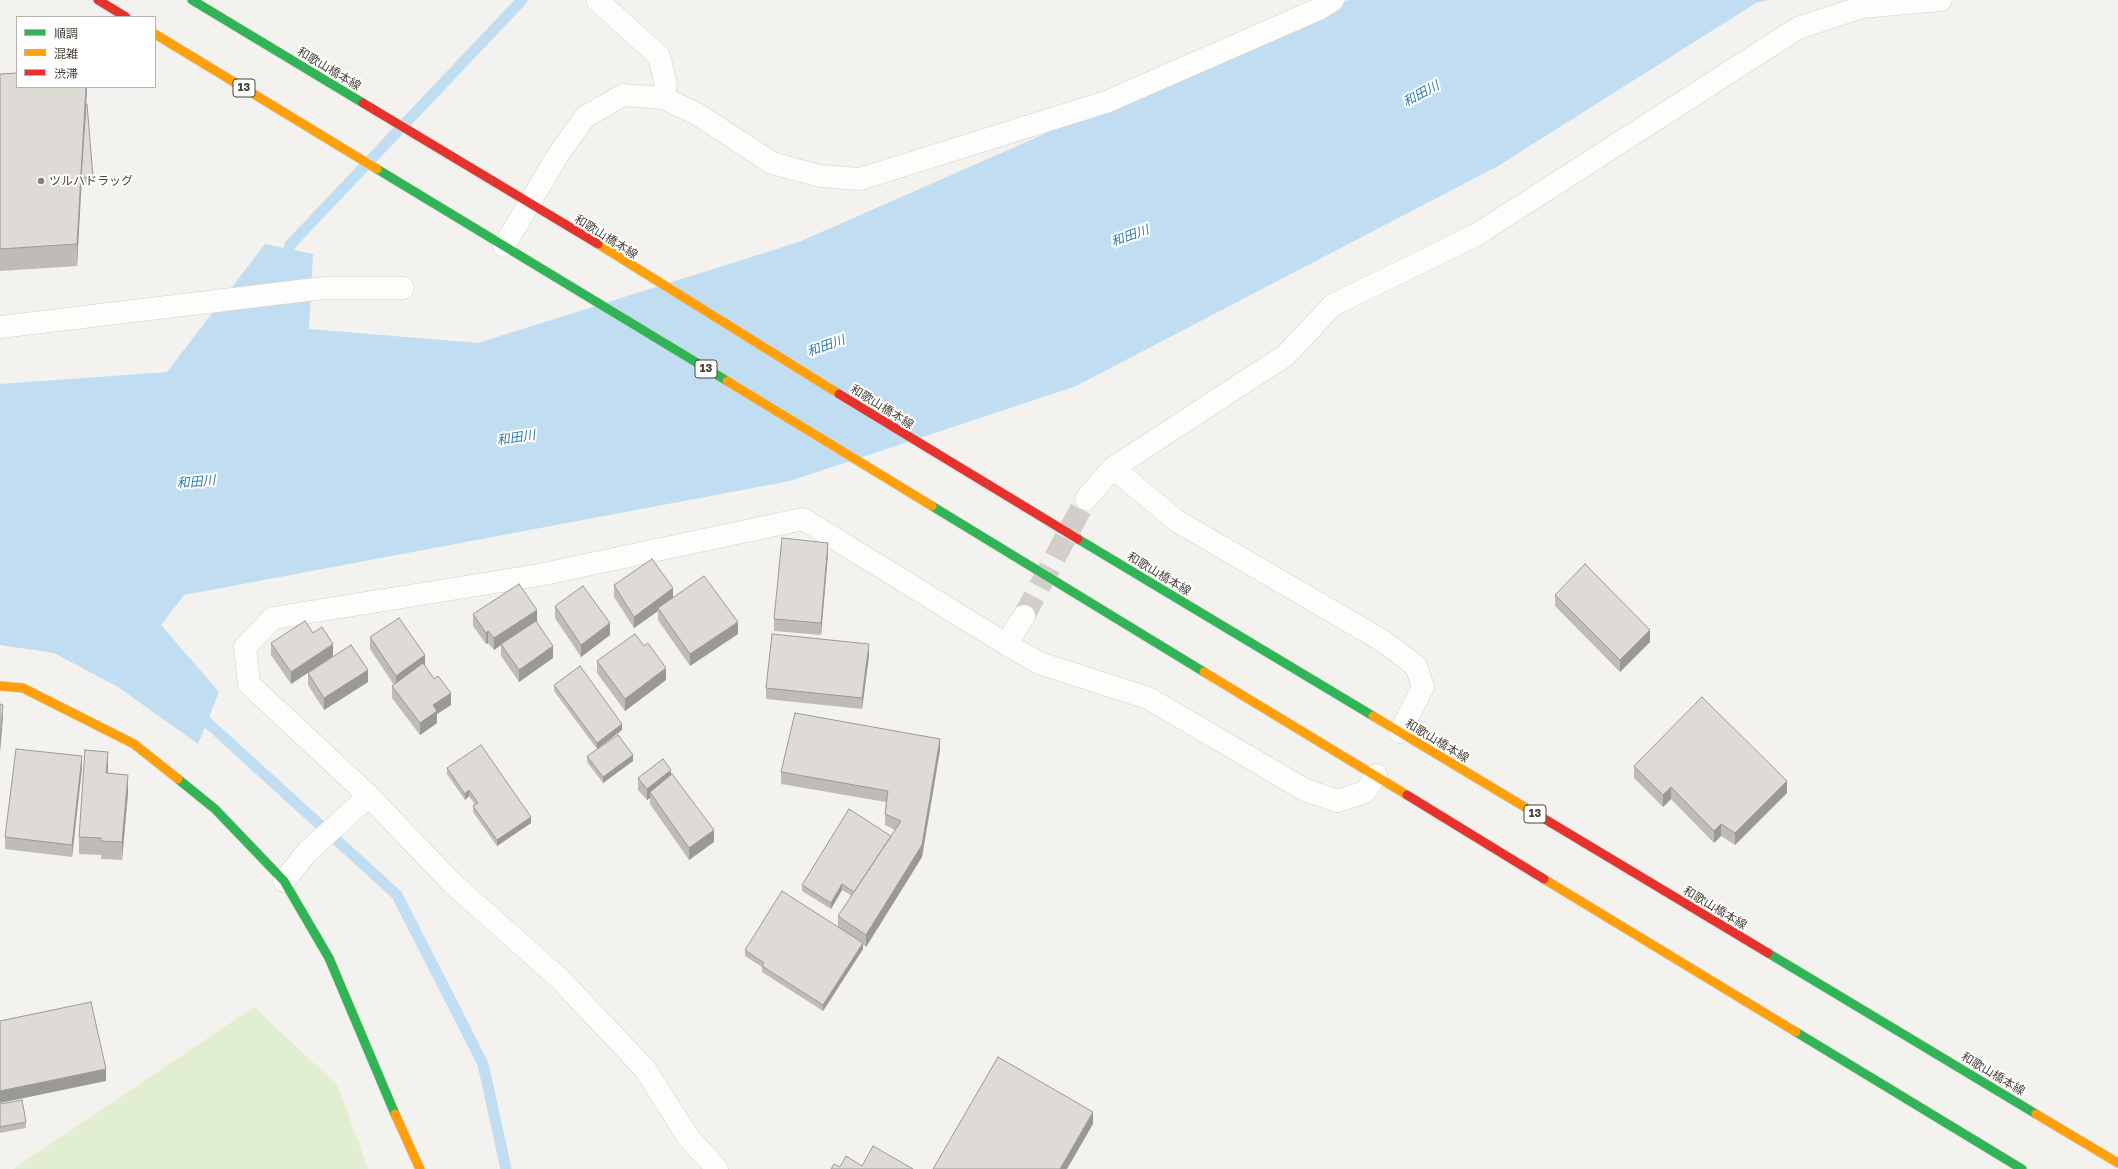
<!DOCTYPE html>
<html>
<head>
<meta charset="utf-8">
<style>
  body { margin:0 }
  #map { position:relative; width:2118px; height:1169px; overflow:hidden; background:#f4f2ee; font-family:"Golos Text","Noto Sans JP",sans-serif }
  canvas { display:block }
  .legend { position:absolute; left:16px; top:16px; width:140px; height:72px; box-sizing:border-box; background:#fff; border:1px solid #b7b4b0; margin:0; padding:5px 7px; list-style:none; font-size:12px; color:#4b4439 }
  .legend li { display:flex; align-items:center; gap:8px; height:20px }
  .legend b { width:20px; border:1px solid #b7b4b0 }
</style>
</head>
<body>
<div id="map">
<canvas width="2118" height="1169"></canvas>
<ul class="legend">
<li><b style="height:5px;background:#30b455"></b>順調</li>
<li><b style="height:5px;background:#ff9f0a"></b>混雑</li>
<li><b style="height:5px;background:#e5322d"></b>渋滞</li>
</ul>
</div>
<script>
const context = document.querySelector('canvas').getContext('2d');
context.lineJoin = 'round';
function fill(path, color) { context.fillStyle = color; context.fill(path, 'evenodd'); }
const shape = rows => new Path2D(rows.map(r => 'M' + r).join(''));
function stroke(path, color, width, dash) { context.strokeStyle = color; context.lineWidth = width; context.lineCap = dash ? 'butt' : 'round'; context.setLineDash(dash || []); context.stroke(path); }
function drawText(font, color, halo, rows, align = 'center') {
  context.font = font + ' "Golos Text","Noto Sans JP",sans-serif'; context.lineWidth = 4; context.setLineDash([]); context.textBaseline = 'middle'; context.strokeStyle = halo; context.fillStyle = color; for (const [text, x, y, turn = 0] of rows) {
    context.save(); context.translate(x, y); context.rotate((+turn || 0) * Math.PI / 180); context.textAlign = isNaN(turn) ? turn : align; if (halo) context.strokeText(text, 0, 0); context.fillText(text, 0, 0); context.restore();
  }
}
fill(shape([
  [254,1007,338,1086,368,1169,13,1169]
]), '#e1eecf');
fill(shape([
  [1349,0,1768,0,1756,3,1498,166,1076,386,790,481,184,595,161,625,219,692,198,744,118,687,54,653,0,645,0,384,167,372,265,244,313,254,309,329,478,343,799,242]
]), '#c0ddf1');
stroke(shape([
  [286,263,290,245,522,0],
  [197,713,397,895,483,1064,506,1169]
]), '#c0ddf1', 11);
stroke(shape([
  [1024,616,1086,499]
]), '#d2cfca', 22, [22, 11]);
const street = shape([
  [597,0,659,56,666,85,663,98],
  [504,246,558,155,585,117,623,95,663,98,697,114,772,163,820,176,860,179,1106,102,1319,9,1333,0],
  [0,327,324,288,403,288],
  [1113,468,1177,521,1383,641,1416,666,1423,687,1400,732],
  [1086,499,1113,468,1286,355,1333,305,1476,235,1798,28,1862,7,1941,0],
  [1006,644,1039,663,1148,698,1305,790,1338,801,1365,792,1376,775],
  [284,881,307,852,369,796],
  [717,1169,688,1137,645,1069,559,978,452,883,369,796,249,684,245,647,273,618,539,575,803,519,1006,644,1024,616]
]);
const fast = shape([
  [192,0,363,103],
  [377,169,727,381],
  [932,506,1204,672],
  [1078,539,1373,716],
  [178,779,215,809,284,881,329,958,395,1114],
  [1768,953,2036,1114],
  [1796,1032,2022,1169]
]);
const slow = shape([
  [155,34,377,169],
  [598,244,839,394],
  [727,381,932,506],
  [1204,672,1407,795],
  [0,686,23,688,134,744,178,779],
  [1373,716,1543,818],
  [1544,879,1796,1032],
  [395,1114,420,1169],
  [2036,1114,2118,1163]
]);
const jam = shape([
  [98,0,126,17],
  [363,103,598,244],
  [839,394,1078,539],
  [1407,795,1544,879],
  [1543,818,1768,953]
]);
stroke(street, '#d2d0cb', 23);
stroke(fast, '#d3cfc5', 10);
stroke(slow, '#d3cfc5', 10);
stroke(jam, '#d3cfc5', 10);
stroke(street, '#fdfdfc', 22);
stroke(fast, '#30b455', 9);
stroke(slow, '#ff9f0a', 9);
stroke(jam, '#e5322d', 9);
fill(shape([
  [0,74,87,87,86,104,93,177,93,183,81,184,77,266,0,271],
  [828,554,821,635,774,631,774,619],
  [614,585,673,597,738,634,690,666,658,620,658,611,634,628,614,597],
  [1555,595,1650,642,1620,672,1555,606],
  [555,606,610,635,581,657,555,618],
  [473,614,537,622,553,658,519,682,501,656,501,645,494,650,488,643,486,644,473,626],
  [313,633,333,656,291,684,271,655,271,643],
  [370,637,425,667,451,705,437,714,437,723,420,735,392,698,392,686,394,685,370,649],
  [644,646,666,680,625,711,597,673,597,661],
  [869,656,862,709,766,699,766,688],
  [308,673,368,682,324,710,308,685],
  [554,685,622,730,597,749,554,691],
  [940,750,922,857,866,947,863,945,863,949,823,1011,762,972,762,967,745,956,745,950,838,927,838,916,852,896,842,890,831,909,802,891,802,885,891,836,895,830,885,825,885,814,886,802,781,784,781,772],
  [587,756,633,761,603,783,587,762],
  [1634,766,1787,793,1735,845,1721,836,1714,843,1671,799,1663,807,1634,778],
  [82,768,72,857,5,849,5,837],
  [447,768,531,823,497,846,473,812,473,806,475,805,469,796,465,800,447,774],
  [108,769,108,773,128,793,122,860,101,859,101,855,79,854,79,837],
  [671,775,714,842,689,860,650,804,650,798,647,800,638,790,638,778],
  [0,1104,26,1122,26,1128,0,1133]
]), '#bfbcb8');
fill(shape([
  [86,87,87,87,87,89,77,266,77,244],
  [828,543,828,554,821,635,821,623],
  [673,588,673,600,658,608,658,611,634,628,634,617],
  [537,610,537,622,501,644,501,645,494,650,494,638],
  [738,622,738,634,690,666,690,654],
  [610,623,610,635,581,657,581,645],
  [1650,630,1650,642,1620,672,1620,660],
  [488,631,488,643,486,644,486,633],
  [333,644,333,656,291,684,291,672],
  [869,644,869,656,862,709,862,698],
  [553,646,553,658,519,682,519,670],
  [425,655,425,667,396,688,396,676],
  [666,668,666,680,625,711,625,699],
  [368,670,368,682,324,710,324,698],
  [451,693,451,705,437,714,437,723,420,735,420,723,433,705],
  [3,705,3,717,0,753,0,741],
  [622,724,622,730,597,749,597,743],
  [940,739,940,750,922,857,866,947,866,935],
  [108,752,108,769,106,790,106,773],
  [633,755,633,761,603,783,603,777],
  [82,756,82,768,72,857,72,845],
  [671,770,671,782,650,792,650,798,647,800,647,789],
  [128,775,128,793,122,860,122,842],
  [1787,781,1787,793,1735,845,1735,833],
  [1671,787,1671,799,1663,807,1663,795],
  [469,790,469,796,465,800,465,794],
  [531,817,531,823,497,846,497,840],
  [1721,824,1721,836,1714,843,1714,831],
  [714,830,714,842,689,860,689,848],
  [842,884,842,890,831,909,831,903],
  [863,943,863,949,823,1011,823,1005],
  [106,1069,106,1081,0,1103,0,1091],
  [1093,1112,1093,1124,1067,1169,1060,1169]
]), '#9b9996');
const building = shape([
  [17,73,17,87,86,87,77,244,0,249,0,74,17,73],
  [86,104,87,104,93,177,81,178,86,104],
  [782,538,828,543,821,623,774,619,782,538],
  [652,559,673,588,634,617,614,585,652,559],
  [1585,564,1650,630,1620,660,1555,595,1585,564],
  [704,576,738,622,690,654,658,608,704,576],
  [519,584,537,610,494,638,488,631,486,633,473,614,519,584],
  [583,586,610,623,581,645,555,606,583,586],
  [399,618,425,655,396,676,370,637,399,618],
  [305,621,313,633,322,627,333,644,291,672,271,643,305,621],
  [536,621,553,646,519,670,501,644,536,621],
  [635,634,644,646,648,643,666,668,625,699,597,661,635,634],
  [772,634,869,644,862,698,766,688,772,634],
  [351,645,368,670,324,698,308,673,351,645],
  [423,663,434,679,438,676,451,693,433,705,437,711,420,723,392,686,423,663],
  [580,666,622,724,597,743,554,685,580,666],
  [1702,697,1787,781,1735,833,1721,824,1714,831,1671,787,1663,795,1634,766,1702,697],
  [0,704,3,705,0,741,0,704],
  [795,713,940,739,922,845,866,935,838,916,901,821,885,814,888,791,781,772,795,713],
  [618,735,633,755,603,777,587,756,618,735],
  [481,745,531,817,497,840,473,806,478,803,469,790,465,794,447,768,481,745],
  [16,749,82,756,72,845,5,837,16,749],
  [85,750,108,752,106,773,128,775,122,842,101,841,101,838,79,837,85,750],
  [663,759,671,770,647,789,638,778,663,759],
  [672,774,714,830,689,848,650,792,672,774],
  [849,809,891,836,854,892,842,884,831,903,802,885,849,809],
  [782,891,863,943,823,1005,762,966,764,963,745,950,782,891],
  [91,1002,106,1069,0,1091,0,1021,91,1002],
  [998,1057,1093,1112,1060,1169,933,1169,998,1057],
  [22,1100,26,1122,0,1127,0,1104,22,1100],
  [873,1146,913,1169,831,1169,834,1164,840,1167,846,1156,862,1166,873,1146]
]);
fill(building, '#dedbd6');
stroke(building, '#9b9996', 1);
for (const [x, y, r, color] of [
  [41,181,4,"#868178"]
]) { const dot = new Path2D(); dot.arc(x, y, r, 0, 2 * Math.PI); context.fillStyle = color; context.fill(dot); stroke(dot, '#fff', 1.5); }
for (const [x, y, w] of [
  [244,88,22],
  [706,369,22],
  [1535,814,22]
]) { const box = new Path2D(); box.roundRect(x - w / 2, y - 9, w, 18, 3); context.fillStyle = '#fff'; context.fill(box); stroke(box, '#4b4439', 1); }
drawText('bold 11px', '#4b4439', null, [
  ["13",244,88],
  ["13",706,369],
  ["13",1535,814]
]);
drawText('12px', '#4b4439', '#fff', [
  ["和歌山橋本線",329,69,31],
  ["和歌山橋本線",606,237,32],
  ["和歌山橋本線",882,407,32],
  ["和歌山橋本線",1159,574,31],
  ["和歌山橋本線",1437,741,31],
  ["和歌山橋本線",1715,908,31],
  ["和歌山橋本線",1993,1074,31]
]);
drawText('12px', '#4b4439', '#fff', [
  ["ツルハドラッグ",49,181]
], 'left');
drawText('italic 13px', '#2e7ab2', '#fff', [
  ["和田川",1421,94,-29],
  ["和田川",1130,236,-20],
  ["和田川",826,346,-20],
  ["和田川",516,438,-9],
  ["和田川",196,482,-5]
]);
</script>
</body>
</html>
